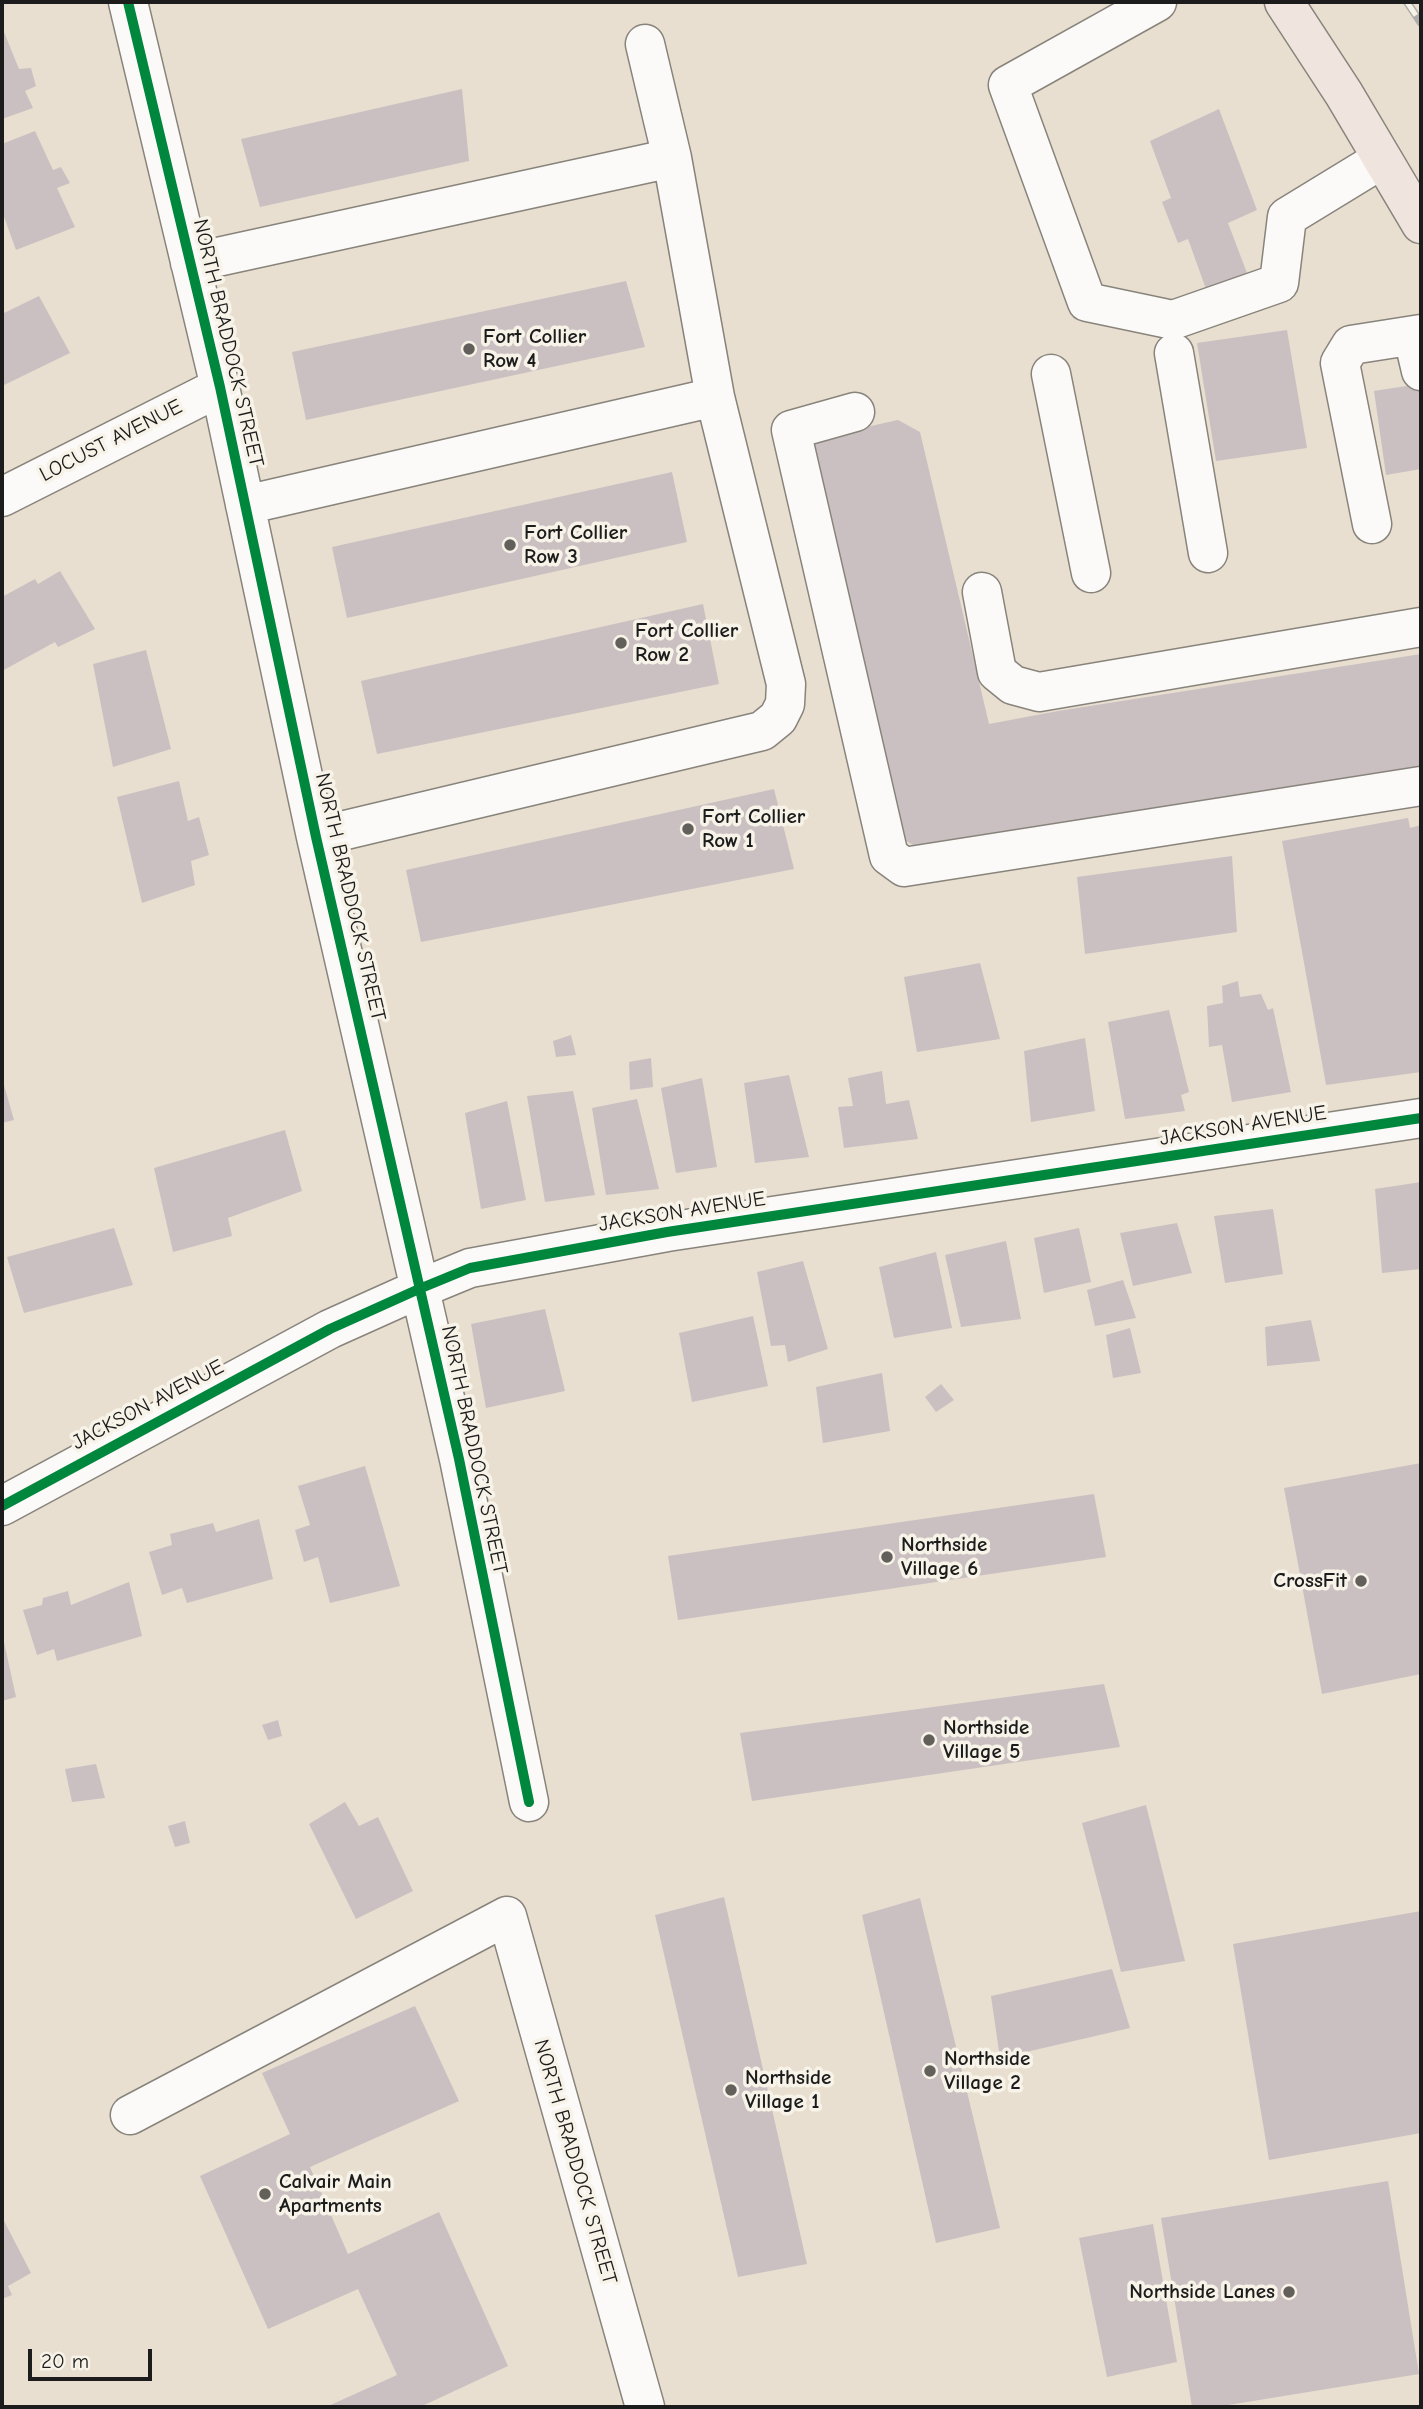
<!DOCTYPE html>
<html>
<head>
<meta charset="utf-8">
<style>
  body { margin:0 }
  #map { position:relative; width:1423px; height:2409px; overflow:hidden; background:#e8dfd0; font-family:"Comic Neue",sans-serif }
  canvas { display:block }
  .frame { position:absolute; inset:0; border:4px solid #1c1c1c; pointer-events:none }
  .scale { position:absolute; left:28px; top:2349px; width:124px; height:32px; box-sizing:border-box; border:4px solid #1c1c1c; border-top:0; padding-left:9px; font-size:21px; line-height:24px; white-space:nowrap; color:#1c1c1c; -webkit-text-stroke:5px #f7f3e8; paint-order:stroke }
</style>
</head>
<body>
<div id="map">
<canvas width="1423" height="2409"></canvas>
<div class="frame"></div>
<div class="scale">20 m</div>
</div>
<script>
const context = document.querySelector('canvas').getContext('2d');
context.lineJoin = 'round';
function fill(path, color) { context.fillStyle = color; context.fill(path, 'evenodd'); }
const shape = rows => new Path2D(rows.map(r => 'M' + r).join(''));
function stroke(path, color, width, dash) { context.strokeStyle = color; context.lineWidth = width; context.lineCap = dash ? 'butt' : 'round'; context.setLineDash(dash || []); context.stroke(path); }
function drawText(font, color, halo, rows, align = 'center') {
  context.font = font + ' "Comic Neue",sans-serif'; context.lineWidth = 7; context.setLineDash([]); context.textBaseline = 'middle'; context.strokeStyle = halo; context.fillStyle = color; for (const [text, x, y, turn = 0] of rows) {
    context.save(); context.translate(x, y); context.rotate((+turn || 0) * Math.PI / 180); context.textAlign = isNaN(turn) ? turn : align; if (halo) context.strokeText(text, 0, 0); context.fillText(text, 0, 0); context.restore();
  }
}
fill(shape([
  [2,27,19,69,31,68,36,86,25,91,33,108,2,119],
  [462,89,469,161,260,207,241,139],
  [1219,109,1257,210,1228,223,1247,273,1206,289,1188,239,1178,243,1162,202,1171,198,1150,141],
  [35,131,53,170,61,167,70,183,57,188,75,227,16,250,2,211,2,144],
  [626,281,645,347,306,420,292,352],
  [39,296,70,353,2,386,2,314],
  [1287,330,1307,448,1216,461,1197,343],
  [1419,384,1421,469,1386,475,1374,391],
  [898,420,920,432,989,724,1058,711,1421,654,1421,770,920,849,894,834,808,440],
  [672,472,687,542,347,618,332,547],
  [60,571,95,629,58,647,55,642,2,671,2,597,35,579,38,584],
  [703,604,719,684,377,754,361,681],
  [146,650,171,749,113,767,93,664],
  [179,781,188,821,199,817,209,855,191,861,195,885,142,903,117,797],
  [774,789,794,869,421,942,406,870],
  [1408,818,1410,828,1421,825,1421,1072,1326,1085,1282,841],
  [1232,856,1237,932,1085,954,1077,877],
  [980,963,1000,1039,917,1052,904,977],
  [1238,981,1240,997,1261,994,1268,1010,1273,1008,1291,1092,1232,1102,1222,1045,1209,1047,1207,1006,1223,1003,1222,986],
  [1169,1010,1189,1092,1181,1095,1185,1111,1125,1119,1108,1022],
  [571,1035,576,1055,556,1057,553,1041],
  [1085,1038,1095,1111,1031,1122,1024,1051],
  [651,1058,653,1087,630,1090,629,1062],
  [882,1071,886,1104,909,1100,918,1139,844,1148,838,1107,853,1106,848,1078],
  [789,1075,809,1157,755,1163,744,1083],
  [2,1078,14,1120,2,1123],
  [702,1078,717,1167,676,1173,661,1088],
  [573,1091,595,1195,545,1202,527,1096],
  [637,1099,659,1189,606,1195,592,1108],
  [507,1101,526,1200,481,1209,465,1113],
  [285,1130,302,1191,228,1218,232,1236,173,1252,154,1168],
  [1421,1182,1421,1269,1382,1273,1375,1189],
  [1273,1209,1283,1274,1225,1283,1214,1216],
  [1177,1223,1192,1273,1133,1286,1120,1233],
  [114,1228,133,1285,24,1313,7,1257],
  [1079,1228,1091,1282,1044,1293,1034,1238],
  [1006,1241,1021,1319,961,1327,945,1255],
  [936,1252,952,1328,894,1338,879,1267],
  [803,1261,828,1349,788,1362,785,1345,771,1346,757,1272],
  [1123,1280,1136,1318,1095,1326,1087,1290],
  [545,1309,565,1391,486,1408,471,1324],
  [753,1316,768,1386,692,1402,679,1333],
  [1311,1320,1320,1361,1267,1366,1265,1327],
  [1130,1328,1141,1373,1113,1378,1106,1335],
  [882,1373,890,1431,823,1443,816,1387],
  [941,1384,954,1400,936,1412,925,1397],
  [1421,1463,1421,1674,1322,1694,1284,1488],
  [365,1466,400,1586,330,1603,318,1557,304,1562,295,1530,310,1525,298,1486],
  [1094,1494,1106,1557,678,1620,668,1556],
  [259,1519,273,1579,187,1603,182,1588,162,1595,149,1552,172,1545,170,1534,213,1523,216,1532],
  [129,1582,142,1636,57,1661,54,1649,37,1655,23,1610,42,1605,43,1598,68,1591,71,1605],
  [2,1633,16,1697,2,1701],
  [1104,1684,1120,1747,752,1801,740,1733],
  [278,1720,282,1736,268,1740,262,1725],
  [96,1764,105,1798,72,1802,65,1769],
  [345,1802,359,1826,378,1817,413,1891,356,1919,309,1824],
  [1146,1805,1185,1961,1121,1972,1082,1823],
  [185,1821,190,1843,175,1847,168,1826],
  [724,1897,807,2264,738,2277,655,1915],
  [920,1898,1000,2228,936,2243,862,1915],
  [1421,1911,1421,2133,1269,2160,1233,1944],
  [1112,1969,1130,2028,1000,2058,991,1996],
  [415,2006,459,2101,310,2167,348,2254,439,2212,508,2366,420,2407,326,2407,397,2375,358,2289,268,2329,200,2176,290,2134,262,2073],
  [1388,2181,1419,2374,1216,2407,1192,2407,1161,2218],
  [2,2217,31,2273,8,2286,12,2295,2,2299],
  [1153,2224,1177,2362,1107,2377,1079,2238]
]), '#cac0c1');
const minor = shape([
  [128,2,220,387,316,837,459,1459,529,1802],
  [1157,2,1008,85,1087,302,1173,320,1279,283,1287,217,1382,159],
  [190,263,672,158],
  [1413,337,1421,371],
  [1174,353,1208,553],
  [1051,374,1091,573],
  [855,412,791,430,889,856,904,867,1421,786],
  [2,497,220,387],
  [245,505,715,397],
  [1372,524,1340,363,1351,345,1421,334],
  [982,592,997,672,1013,685,1039,692,1421,627],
  [316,837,762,731,778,718,785,704,786,684,715,397,672,158,645,44],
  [2,1506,330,1329,419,1289,470,1268,667,1232,1421,1118],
  [130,2115,507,1916,645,2407]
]);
const major = shape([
  [1284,2,1344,94,1421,224]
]);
stroke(minor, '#88847c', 41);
stroke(major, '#88847c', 41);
stroke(minor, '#fcfaf8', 38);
stroke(major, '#efe5de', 38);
const rail = shape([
  [1407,2,1421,23]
]);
stroke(rail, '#aeadab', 8);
stroke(rail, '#f7f3e8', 5, [16]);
stroke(shape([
  [128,2,220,387,316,837,459,1459,529,1802],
  [2,1506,330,1329,419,1289,470,1268,667,1232,1421,1118]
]), '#00873e', 10);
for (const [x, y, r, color] of [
  [469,349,7,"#63605b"],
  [510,545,7,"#63605b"],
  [621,643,7,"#63605b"],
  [688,829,7,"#63605b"],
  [887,1557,7,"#63605b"],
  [1361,1581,7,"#63605b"],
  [929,1740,7,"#63605b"],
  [930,2071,7,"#63605b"],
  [731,2090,7,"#63605b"],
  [265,2194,7,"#63605b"],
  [1289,2292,7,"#63605b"]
]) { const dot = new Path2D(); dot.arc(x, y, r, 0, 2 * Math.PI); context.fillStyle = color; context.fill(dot); stroke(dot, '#f7f3e8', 2.5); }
drawText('bold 21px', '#1c1c1c', '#f7f3e8', [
  ["Fort Collier",483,337],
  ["Row 4",483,361],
  ["Fort Collier",524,533],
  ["Row 3",524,557],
  ["Fort Collier",635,631],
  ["Row 2",635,655],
  ["Fort Collier",702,817],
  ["Row 1",702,841],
  ["Northside",901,1545],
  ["Village 6",901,1569],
  ["CrossFit",1347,1581,"right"],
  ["Northside",943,1728],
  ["Village 5",943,1752],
  ["Northside",944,2059],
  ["Village 2",944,2083],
  ["Northside",745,2078],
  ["Village 1",745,2102],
  ["Calvair Main",279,2182],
  ["Apartments",279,2206],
  ["Northside Lanes",1275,2292,"right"]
], 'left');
drawText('21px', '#1c1c1c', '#f7f3e8', [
  ["NORTH BRADDOCK STREET",228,343,77],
  ["LOCUST AVENUE",111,441,-27],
  ["NORTH BRADDOCK STREET",350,897,77],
  ["JACKSON AVENUE",1243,1126,-9],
  ["JACKSON AVENUE",682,1212,-9],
  ["JACKSON AVENUE",148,1405,-28],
  ["NORTH BRADDOCK STREET",474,1450,78],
  ["NORTH BRADDOCK STREET",575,2162,74]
]);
</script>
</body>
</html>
